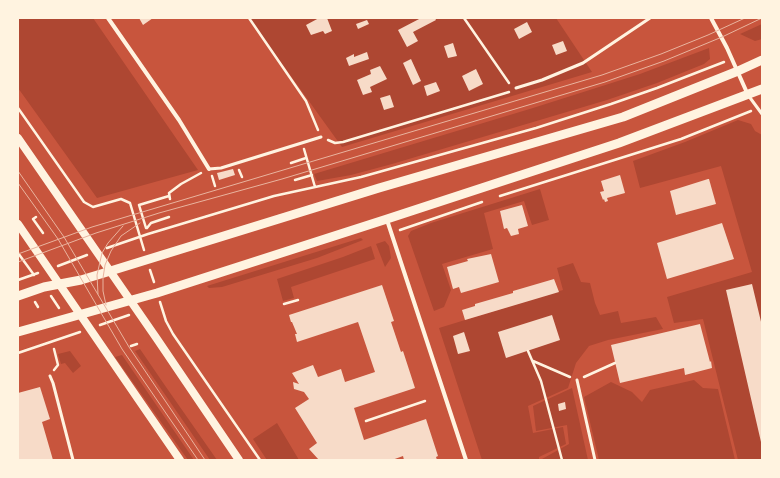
<!DOCTYPE html>
<html>
<head>
<meta charset="utf-8">
<style>
  body { margin:0 }
  #map { position:relative; width:780px; height:478px; overflow:hidden; background:#c8553d; font-family:"Crimson Pro",serif }
  canvas { display:block }
  .frame { position:absolute; inset:0; border:19px solid #fff3e0; pointer-events:none }
</style>
</head>
<body>
<div id="map">
<canvas width="780" height="478"></canvas>
<div class="frame"></div>
</div>
<script>
const context = document.querySelector('canvas').getContext('2d');
context.lineJoin = 'round';
function fill(path, color) { context.fillStyle = color; context.fill(path, 'evenodd'); }
const shape = rows => new Path2D(rows.map(r => 'M' + r).join(''));
function stroke(path, color, width, dash) { context.strokeStyle = color; context.lineWidth = width; context.lineCap = dash ? 'butt' : 'round'; context.setLineDash(dash || []); context.stroke(path); }
fill(shape([
  [18,18,93,18,198,170,97,198,18,88],
  [249,18,556,18,592,72,342,147],
  [762,24,762,39,755,41,740,34],
  [709,48,710,59,704,64,657,83,607,100,392,164,351,175,317,181,314,174,533,108,640,74],
  [738,120,751,124,755,131,762,135,762,460,738,460,703,319,674,323,667,297,752,272,721,166,640,188,633,161,685,142],
  [540,189,549,220,532,225,524,201,484,213,493,249,442,264,451,290,444,307,434,311,408,236,411,231,431,223],
  [361,238,363,240,317,258,222,287,209,288,207,286],
  [385,241,389,246,391,258,385,267,376,244],
  [371,246,375,259,291,287,294,298,283,301,277,279,343,257],
  [573,263,581,282,590,283,595,303,600,315,618,311,621,323,656,317,663,329,608,340,589,346,576,363,568,388,528,406,533,433,563,427,566,444,539,457,539,460,482,460,439,328,563,290,557,268],
  [140,349,166,387,217,460,210,460,135,351],
  [70,351,81,366,73,373,65,363,61,364,58,354],
  [122,355,194,460,188,460,115,357],
  [694,380,703,388,718,389,735,460,599,460,584,397,611,382,632,392,642,402,650,390],
  [572,388,588,460,542,460,542,459,569,444,567,425,536,431,533,406],
  [277,423,299,460,267,460,253,439]
]), '#ae4732');
fill(shape([
  [139,18,153,18,143,25],
  [319,18,327,18,332,31,325,34,323,31,311,35,306,25],
  [421,18,435,18,436,20,413,32,418,41,407,47,398,30],
  [367,20,369,24,358,29,356,24],
  [527,22,532,32,519,39,514,29],
  [563,41,567,51,556,55,552,45],
  [453,43,457,56,448,58,444,46],
  [367,52,369,59,349,66,346,58,354,54,354,57],
  [411,59,421,81,413,85,403,63],
  [380,66,387,79,370,87,372,92,363,95,357,80,371,74,370,70],
  [476,69,483,84,469,91,462,76],
  [436,82,440,91,427,96,424,86],
  [390,95,394,107,384,110,380,98],
  [233,169,235,175,219,180,217,173],
  [620,175,625,193,607,198,608,201,605,202,604,199,603,200,600,192,604,191,601,181],
  [708,179,709,179,716,204,676,215,670,191],
  [522,205,528,226,518,229,519,234,511,236,507,228,504,229,500,211],
  [722,223,734,259,667,279,657,243],
  [491,254,499,282,461,293,459,287,453,289,447,267,468,261,467,259],
  [554,279,559,292,465,320,462,310,475,306,475,304,513,293,513,291],
  [752,284,762,326,761,442,726,290],
  [382,285,394,321,391,322,401,352,403,351,415,388,354,408,364,440,426,419,438,456,436,457,437,460,404,460,403,456,392,460,319,460,309,449,317,443,295,408,309,399,304,392,294,389,293,382,299,384,292,373,313,365,318,377,341,369,345,382,375,372,358,322,297,342,295,334,297,334,292,322,291,322,289,315],
  [552,315,560,340,506,358,498,332],
  [700,324,710,362,711,361,712,368,685,375,684,368,620,383,611,345],
  [464,332,470,351,458,354,453,336],
  [40,387,50,419,42,422,53,460,18,460,18,393],
  [565,402,566,409,559,411,558,404]
]), '#f7dbc8');
stroke(shape([
  [249,18,306,101,318,130],
  [464,18,509,83],
  [18,108,84,202,93,207,121,199,130,203,144,250],
  [328,140,335,143,343,142,509,92],
  [304,149,315,187],
  [291,163,306,158],
  [239,170,242,177],
  [212,176,215,186],
  [295,180,312,175],
  [500,196,681,139,751,111],
  [170,199,169,193,181,184,201,173],
  [36,217,33,219,43,233],
  [146,228,139,205,169,196],
  [147,228,151,223,169,217],
  [400,230,482,202],
  [107,248,148,234,274,196,361,177,536,128,611,104,657,88,724,62],
  [18,253,34,275],
  [58,266,87,255],
  [150,270,154,282],
  [18,280,38,273],
  [51,296,59,308],
  [35,302,38,307],
  [160,302,166,321,173,334,260,460],
  [284,304,298,300],
  [100,325,129,315],
  [131,346,137,344],
  [528,351,541,381,562,460],
  [18,353,80,332],
  [533,361,570,377],
  [54,370,58,365,54,349],
  [584,377,615,363],
  [366,421,425,401]
]), '#fff3e0', 2.5);
stroke(shape([
  [516,88,542,80,583,63,650,18],
  [748,95,762,114],
  [209,169,221,168,321,137],
  [50,376,53,383,73,460],
  [577,380,595,460]
]), '#fff3e0', 3);
stroke(shape([
  [108,18,179,120,209,169],
  [711,18,727,48,748,95],
  [387,220,466,460]
]), '#fff3e0', 4);
stroke(shape([
  [18,138,157,339,239,460],
  [18,224,180,460]
]), '#fff3e0', 8);
stroke(shape([
  [18,296,44,287,81,280,104,273,379,188,623,117,738,71,762,60],
  [18,332,157,293,387,219,619,143,762,89]
]), '#fff3e0', 9);
stroke(shape([
  [18,171,64,237,129,347,205,460],
  [18,183,58,239,122,349,198,460],
  [18,254,92,227,602,75,661,54,708,35,745,18],
  [18,262,96,233,159,213,282,179,605,82,664,61,722,37,762,18],
  [98,294,97,275,102,253,108,243,123,226],
  [106,305,103,291,103,278,105,265,111,251,121,236,140,223]
]), '#e9b49f', 1);
</script>
</body>
</html>
